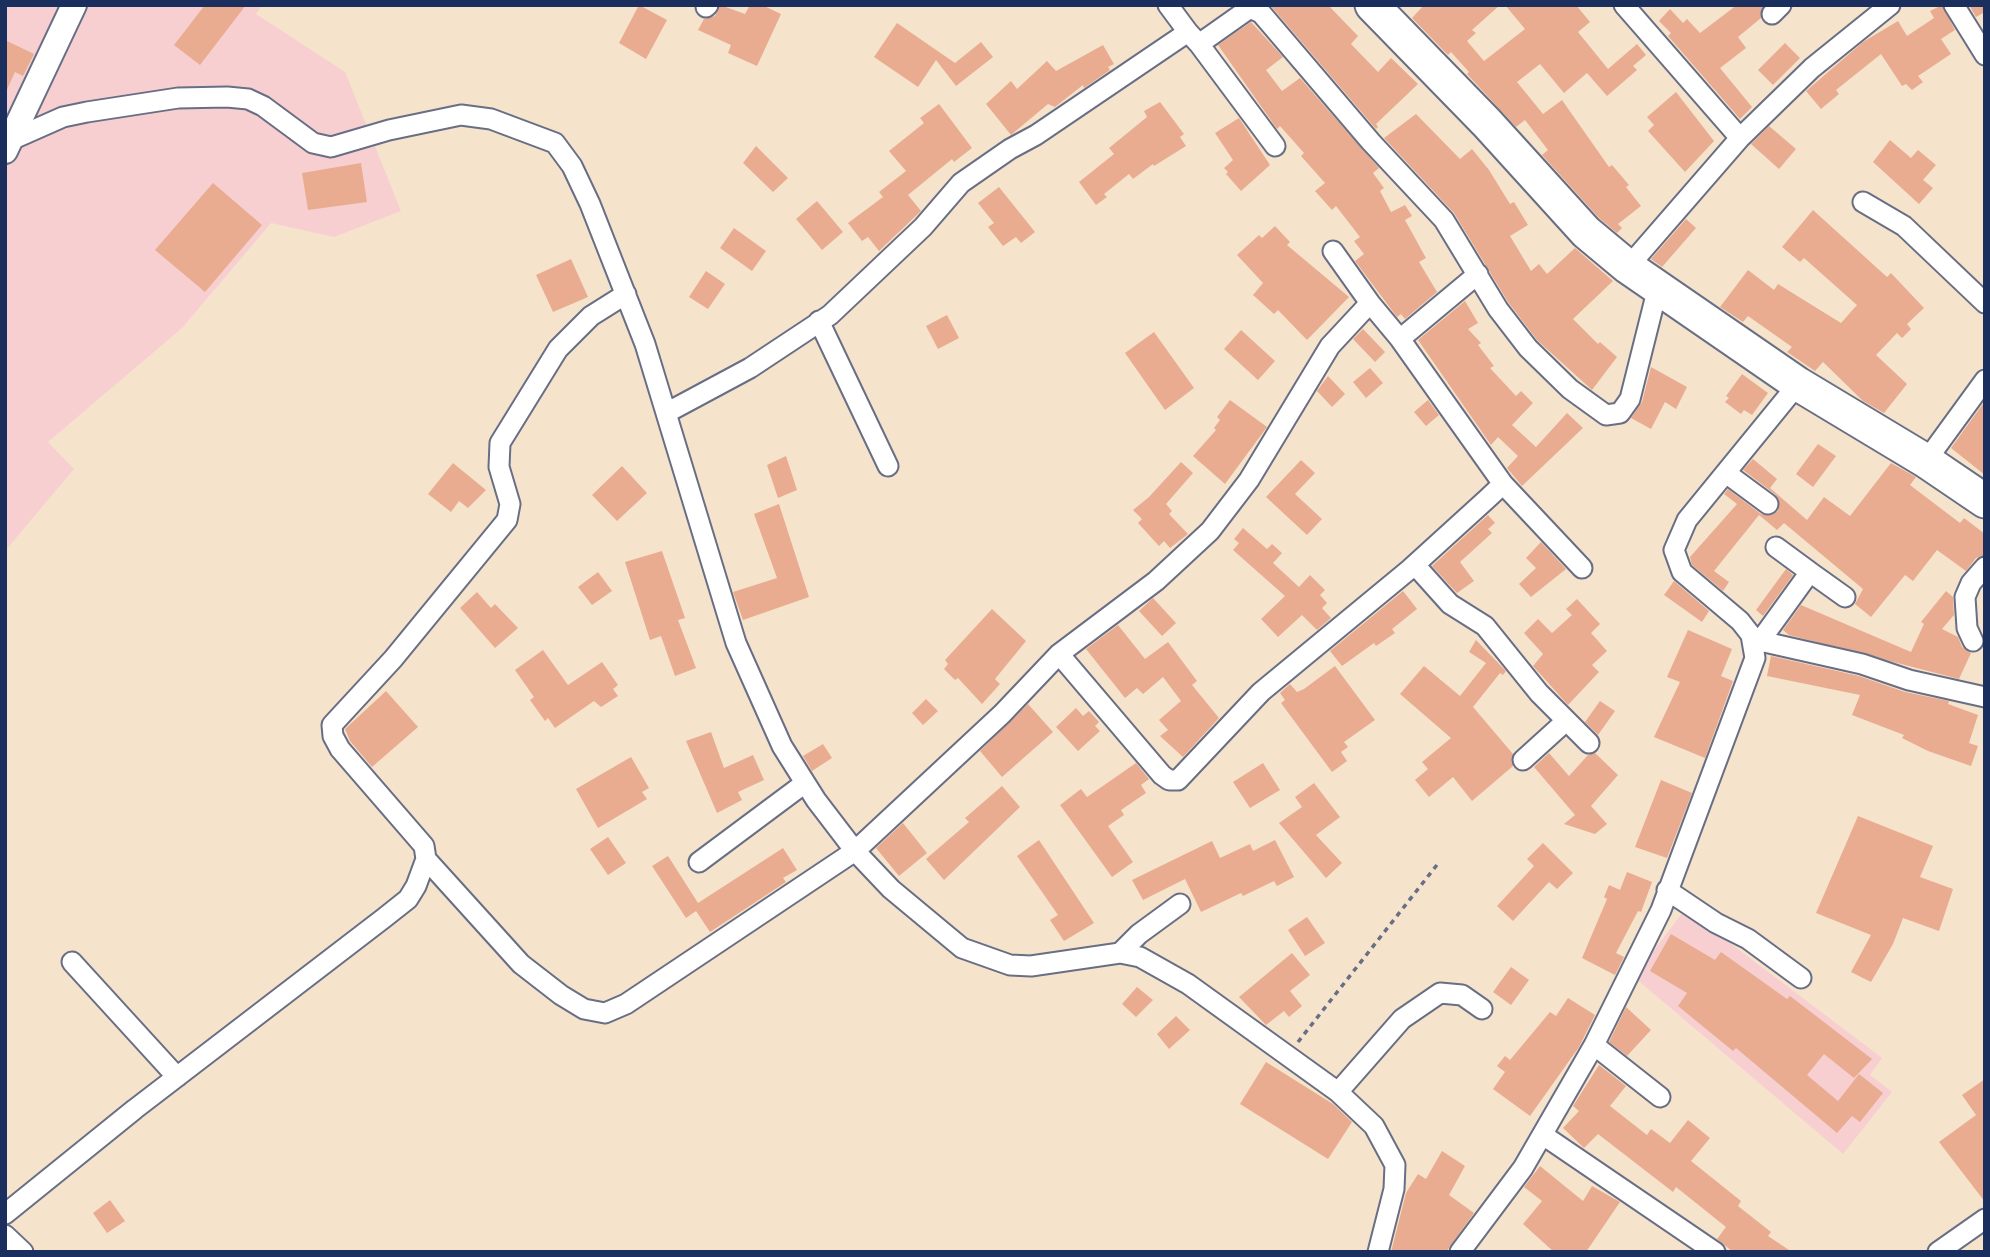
<!DOCTYPE html>
<html>
<head>
<meta charset="utf-8">
<style>
  body { margin:0 }
  #map { position:relative; width:1990px; height:1257px; overflow:hidden; background:#f6e3cc; font-family:"IM FELL English",serif }
  canvas { display:block }
  .frame { position:absolute; inset:0; border:7px solid #1b2f5e; pointer-events:none }
</style>
</head>
<body>
<div id="map">
<canvas width="1990" height="1257"></canvas>
<div class="frame"></div>
</div>
<script>
const context = document.querySelector('canvas').getContext('2d');
context.lineJoin = 'round';
function fill(path, color) { context.fillStyle = color; context.fill(path, 'evenodd'); }
const shape = rows => new Path2D(rows.map(r => 'M' + r).join(''));
function stroke(path, color, width, dash) { context.strokeStyle = color; context.lineWidth = width; context.lineCap = dash ? 'butt' : 'round'; context.setLineDash(dash || []); context.stroke(path); }
fill(shape([
  [5,5,262,5,256,14,345,72,401,211,334,237,271,223,182,328,48,442,74,469,5,551],
  [1685,909,1882,1058,1870,1075,1892,1092,1843,1154,1634,977]
]), '#f7cfd1');
fill(shape([
  [205,5,246,5,200,65,174,45],
  [639,5,667,20,646,59,619,43],
  [720,5,745,14,750,5,762,5,781,14,757,66,728,53,731,45,698,30,704,19,715,16],
  [1270,5,1328,5,1358,36,1351,44,1378,72,1391,58,1418,84,1376,124,1378,127,1376,129],
  [1424,5,1500,5,1472,30,1476,33,1467,41,1484,61,1525,29,1505,5,1576,5,1590,22,1578,32,1608,69,1637,44,1646,55,1633,66,1637,70,1607,96,1587,73,1564,93,1540,64,1517,82,1543,114,1562,100,1609,167,1612,165,1629,185,1626,187,1641,206,1618,224,1622,228,1617,233,1599,218,1542,155,1548,150,1525,120,1516,127,1467,74,1469,72,1451,52,1448,55,1412,18],
  [1737,5,1763,5,1761,18,1738,37,1746,48,1720,68,1752,107,1740,119,1668,36,1671,33,1659,21,1670,9,1683,23,1687,19,1700,33],
  [1942,5,1955,30,1941,39,1951,54,1918,76,1923,82,1912,90,1906,84,1902,86,1881,54,1836,90,1839,94,1821,109,1806,91,1863,42,1898,21,1907,36,1934,18,1930,11],
  [1969,5,1985,5,1985,12,1976,17],
  [1251,22,1283,57,1266,70,1282,91,1300,78,1379,168,1373,173,1384,188,1380,191,1391,212,1405,205,1412,216,1405,220,1426,258,1419,262,1437,292,1405,319,1401,314,1397,317,1355,261,1364,254,1354,241,1360,237,1336,206,1332,210,1315,191,1325,183,1301,156,1304,153,1280,126,1277,129,1218,45],
  [897,23,955,63,981,42,993,57,956,86,936,60,918,87,874,57],
  [5,40,34,54,23,76,15,72,5,94],
  [1785,43,1800,58,1773,85,1758,70],
  [1103,45,1114,64,1108,67,1110,70,1084,88,1083,85,1055,107,1048,104,1011,135,986,104,1011,81,1017,89,1047,61,1056,71],
  [1676,92,1714,141,1685,172,1648,131,1654,125,1647,117],
  [1160,102,1184,134,1180,137,1186,146,1154,166,1153,164,1133,179,1129,174,1104,194,1107,197,1096,205,1079,182,1114,154,1109,148,1147,117,1144,111],
  [939,104,972,148,954,162,952,159,908,195,921,211,879,251,868,237,862,241,848,223,883,197,879,192,906,171,889,151,924,123,920,118],
  [1416,114,1460,159,1472,149,1489,170,1510,204,1514,202,1528,225,1510,236,1531,271,1539,264,1547,274,1575,248,1613,281,1573,319,1598,344,1600,342,1617,357,1592,390,1537,340,1508,302,1454,213,1384,138],
  [1239,118,1270,165,1241,191,1226,174,1228,172,1224,168,1233,160,1215,133],
  [1769,126,1796,149,1779,169,1751,144],
  [1890,140,1911,158,1918,150,1936,165,1923,180,1933,188,1919,204,1873,162],
  [756,146,788,178,773,192,743,163],
  [361,163,367,202,308,210,302,173],
  [213,183,262,225,205,292,155,250],
  [999,187,1035,232,1021,243,1016,237,1003,246,988,227,994,223,978,203],
  [817,201,843,232,822,250,796,219],
  [1813,210,1887,277,1891,273,1924,308,1907,324,1911,329,1902,338,1897,333,1876,355,1907,384,1884,413,1863,401,1823,362,1815,371,1787,352,1792,347,1748,316,1743,322,1720,307,1748,270,1774,290,1778,284,1841,323,1857,305,1804,258,1800,262,1782,247],
  [1686,219,1696,228,1662,267,1651,259],
  [1275,226,1290,242,1287,245,1349,297,1307,340,1278,310,1274,314,1253,295,1263,283,1237,255,1259,235,1262,238],
  [734,228,766,251,752,271,720,248],
  [571,259,588,297,553,312,536,275],
  [706,271,725,284,708,309,689,297],
  [1465,301,1478,323,1468,329,1481,343,1478,345,1494,366,1490,368,1516,396,1521,391,1533,403,1512,425,1536,447,1567,413,1583,428,1522,486,1507,468,1518,456,1498,437,1491,445,1418,340],
  [947,315,959,338,938,349,926,326],
  [1363,329,1385,352,1375,362,1353,339],
  [1241,330,1275,361,1258,380,1224,349],
  [1154,332,1194,388,1165,410,1125,353],
  [1651,367,1687,387,1676,409,1665,402,1651,429,1631,418,1642,402],
  [1370,368,1383,383,1366,398,1353,382],
  [1742,374,1768,393,1752,415,1744,410,1741,414,1725,402,1729,398,1726,396],
  [1328,376,1345,394,1332,407,1317,391],
  [1230,400,1267,427,1225,484,1193,456,1216,430,1214,428,1220,420,1217,417],
  [1428,400,1439,415,1426,426,1414,412],
  [1985,401,1985,475,1951,448],
  [1818,444,1836,456,1813,487,1796,474],
  [786,456,797,490,778,498,767,465],
  [1753,459,1777,479,1770,488,1807,520,1824,497,1850,516,1891,463,1916,477,1910,485,1960,523,1964,518,1985,534,1985,555,1976,558,1966,571,1937,550,1913,581,1905,575,1871,617,1855,604,1863,589,1784,523,1777,530,1759,515,1714,571,1729,582,1723,591,1692,565,1690,557,1737,504,1724,494,1728,489,1761,514,1772,515,1778,511,1779,500,1776,495,1743,470],
  [1301,460,1315,473,1295,494,1322,519,1307,535,1266,497],
  [1181,462,1193,473,1166,504,1172,511,1169,514,1188,534,1170,548,1164,541,1159,546,1138,523,1142,519,1133,510,1149,497],
  [453,463,486,490,468,508,459,501,451,512,428,494],
  [622,466,647,493,617,521,592,495],
  [779,504,809,597,743,620,733,592,777,578,754,514],
  [1488,515,1495,523,1488,529,1492,533,1460,562,1474,581,1457,593,1432,566],
  [1243,528,1267,549,1272,544,1282,553,1273,563,1299,587,1310,575,1325,590,1320,595,1327,603,1322,608,1331,618,1317,630,1302,615,1278,637,1261,619,1285,596,1233,550,1239,543,1234,539],
  [1541,542,1566,569,1531,597,1519,584,1536,568,1526,558],
  [662,551,685,618,678,620,696,668,675,676,661,636,650,640,625,562],
  [1786,569,1793,575,1763,616,1756,610],
  [598,572,612,591,592,605,578,587],
  [1674,581,1709,611,1702,622,1664,595],
  [1403,591,1417,609,1392,629,1395,633,1376,646,1374,643,1342,666,1330,651],
  [1946,591,1953,597,1954,615,1942,629,1958,637,1962,647,1971,653,1959,679,1789,635,1783,630,1801,605,1911,652,1924,624,1921,622],
  [477,592,491,608,495,604,518,628,495,648,460,608],
  [1153,598,1176,623,1162,636,1139,611],
  [1577,599,1600,624,1591,633,1607,651,1592,665,1599,672,1568,705,1533,666,1543,654,1524,633,1538,619,1552,633,1572,615,1566,609],
  [992,609,1026,641,995,679,1000,684,982,704,958,678,955,680,944,669,948,664,945,660],
  [1118,625,1145,659,1168,642,1197,681,1192,685,1219,718,1183,757,1160,736,1168,730,1159,720,1181,701,1163,677,1143,694,1137,688,1125,698,1086,649],
  [1688,630,1732,649,1721,676,1733,681,1705,758,1654,737,1680,682,1667,677],
  [1476,640,1506,671,1503,675,1500,673,1473,707,1513,754,1513,766,1472,801,1453,777,1429,797,1415,780,1428,769,1422,762,1451,738,1400,694,1424,666,1460,696,1486,663,1469,652],
  [543,650,568,685,602,662,618,685,613,689,618,696,601,707,594,701,555,728,548,718,545,721,530,700,534,697,515,670],
  [1771,656,1859,676,1905,692,1949,701,1948,704,1978,715,1969,743,1978,746,1971,766,1928,751,1902,738,1904,735,1852,715,1860,695,1767,676],
  [1335,666,1375,720,1344,742,1348,747,1341,752,1347,761,1332,772,1281,703,1285,700,1280,693,1290,684,1297,692,1304,689],
  [386,691,418,727,372,767,350,741,345,729],
  [926,699,938,711,923,725,912,713],
  [1600,701,1615,711,1598,735,1585,722],
  [1028,704,1053,732,1002,777,980,751],
  [1076,708,1083,716,1089,711,1099,722,1095,726,1100,731,1078,751,1056,727],
  [711,732,724,768,753,755,764,780,738,792,742,800,717,813,686,741],
  [823,744,832,758,812,771,803,756],
  [1549,753,1569,776,1588,755,1595,753,1618,775,1591,806,1607,824,1595,834,1564,824,1575,815,1534,767],
  [631,757,649,788,642,792,647,799,598,828,576,789],
  [1136,763,1149,779,1141,785,1146,793,1121,810,1124,815,1108,826,1133,862,1112,877,1060,805,1081,789,1087,797],
  [1263,763,1280,790,1250,808,1233,782],
  [1661,780,1692,793,1667,858,1635,847],
  [1314,783,1340,817,1316,835,1342,863,1326,878,1279,823,1302,807,1295,797],
  [1002,786,1020,807,944,880,926,859,969,822,965,818],
  [1858,816,1933,846,1920,877,1953,889,1939,931,1903,918,1893,944,1871,982,1851,972,1871,935,1816,913],
  [903,823,927,853,899,876,876,848],
  [608,837,626,863,608,875,590,849],
  [1039,840,1094,923,1064,941,1050,920,1058,915,1017,856],
  [1275,840,1294,877,1277,886,1274,881,1243,896,1241,893,1201,912,1185,879,1143,900,1132,880,1212,841,1220,858,1250,844,1253,851],
  [1543,843,1573,873,1557,889,1549,882,1513,921,1497,906,1534,866,1527,859],
  [783,848,797,870,783,878,786,882,710,932,696,911,686,918,652,866,668,856,698,903],
  [1627,872,1652,882,1641,912,1638,911,1616,953,1624,957,1615,975,1582,958,1607,899,1604,897,1609,885,1620,890],
  [1307,917,1325,943,1305,956,1288,930],
  [1671,934,1715,960,1721,952,1787,999,1790,996,1872,1059,1854,1078,1824,1054,1807,1075,1838,1101,1859,1074,1883,1093,1860,1122,1852,1116,1837,1133,1736,1048,1733,1051,1678,1006,1687,993,1650,971],
  [1292,953,1310,975,1290,991,1302,1006,1289,1017,1284,1011,1266,1025,1239,997],
  [1511,967,1529,980,1511,1005,1493,992],
  [1137,987,1153,1000,1136,1017,1122,1004],
  [1568,998,1595,1015,1579,1047,1530,1116,1493,1089,1505,1072,1497,1066,1505,1056,1510,1060,1550,1012,1556,1016],
  [1626,1007,1651,1030,1627,1056,1609,1042],
  [1176,1016,1190,1030,1169,1049,1157,1034],
  [1266,1062,1333,1104,1352,1122,1328,1159,1240,1104],
  [1599,1065,1626,1086,1610,1106,1647,1135,1651,1129,1670,1143,1688,1120,1710,1138,1691,1161,1741,1201,1738,1206,1771,1232,1768,1236,1792,1252,1733,1252,1717,1239,1726,1227,1676,1187,1673,1192,1598,1134,1584,1148,1563,1128,1579,1111,1573,1106],
  [1985,1079,1985,1202,1939,1142,1976,1115,1962,1095],
  [1442,1151,1465,1166,1449,1195,1474,1213,1446,1252,1391,1252,1406,1193,1418,1174,1426,1179],
  [1540,1166,1583,1201,1592,1186,1620,1202,1586,1252,1554,1252,1523,1224,1542,1201,1524,1187],
  [110,1200,125,1221,107,1233,93,1213]
]), '#e9ac90');
const minor = shape([
  [1168,5,1188,32],
  [1624,5,1740,138],
  [1954,5,1985,55],
  [706,7,708,5],
  [1772,14,1781,5],
  [1199,44,1275,146],
  [11,140,63,117,87,112,178,98,227,97,248,99,263,106,313,143,331,147,389,130,461,115,491,119,555,143,572,166,590,204,645,344,736,643,782,746,816,800,855,851,891,889,962,948,1010,965,1031,966,1120,953,1140,957,1188,984,1338,1092,1374,1126,1395,1165,1394,1189,1378,1252],
  [1863,202,1904,226,1985,303],
  [1333,251,1370,303],
  [1628,267,1740,138,1812,68,1890,5],
  [819,321,888,466],
  [668,412,750,368,830,315,923,227,961,183,1010,149,1036,135,1188,32,1199,44,1250,8,1261,13,1371,142,1444,220,1498,309,1528,348,1570,389,1606,415,1620,413,1630,399,1658,287],
  [1926,461,1985,380],
  [1726,473,1768,504],
  [1503,484,1582,568],
  [1415,565,1450,604,1485,626,1539,693,1589,743],
  [1810,572,1845,597],
  [1760,641,1862,664,1909,680,1985,697],
  [1973,641,1967,628,1965,597,1971,583,1985,567],
  [1755,648,1810,572,1776,547],
  [1059,654,1162,775,1169,780,1178,780,1261,692,1410,569,1487,499,1503,484,1400,339],
  [1523,760,1566,721],
  [426,859,521,964,561,995,584,1009,605,1013,626,1004,855,851,1002,714,1059,654,1156,581,1210,531,1249,480,1330,346,1370,303,1400,339,1478,274],
  [699,862,805,783],
  [1667,890,1716,923,1748,939,1801,978],
  [1120,953,1139,934,1180,904],
  [72,962,177,1077],
  [1594,1045,1660,1097],
  [1338,1092,1402,1019,1440,993,1462,995,1482,1009],
  [1543,1135,1715,1252],
  [5,1214,135,1109,384,918,408,899,416,886,426,859,424,846,340,749,333,736,332,725,393,659,507,520,510,504,499,467,500,443,558,349,591,316,626,294],
  [5,1235,23,1252],
  [1460,1252,1523,1168,1594,1045,1661,910,1755,658,1751,635,1740,621,1682,572,1674,550,1687,520,1798,384],
  [1938,1252,1985,1219]
]);
const tertiary = shape([
  [5,151,74,5]
]);
const trunk = shape([
  [1372,5,1487,123,1586,232,1628,267,1798,384,1926,461,1985,501]
]);
stroke(minor, '#686e84', 23);
stroke(tertiary, '#686e84', 28);
stroke(trunk, '#686e84', 37);
stroke(shape([
  [1298,1042,1440,861]
]), '#686e84', 3.5, [5, 5]);
stroke(minor, '#fff', 19);
stroke(tertiary, '#fff', 24);
stroke(trunk, '#fff', 33);
</script>
</body>
</html>
